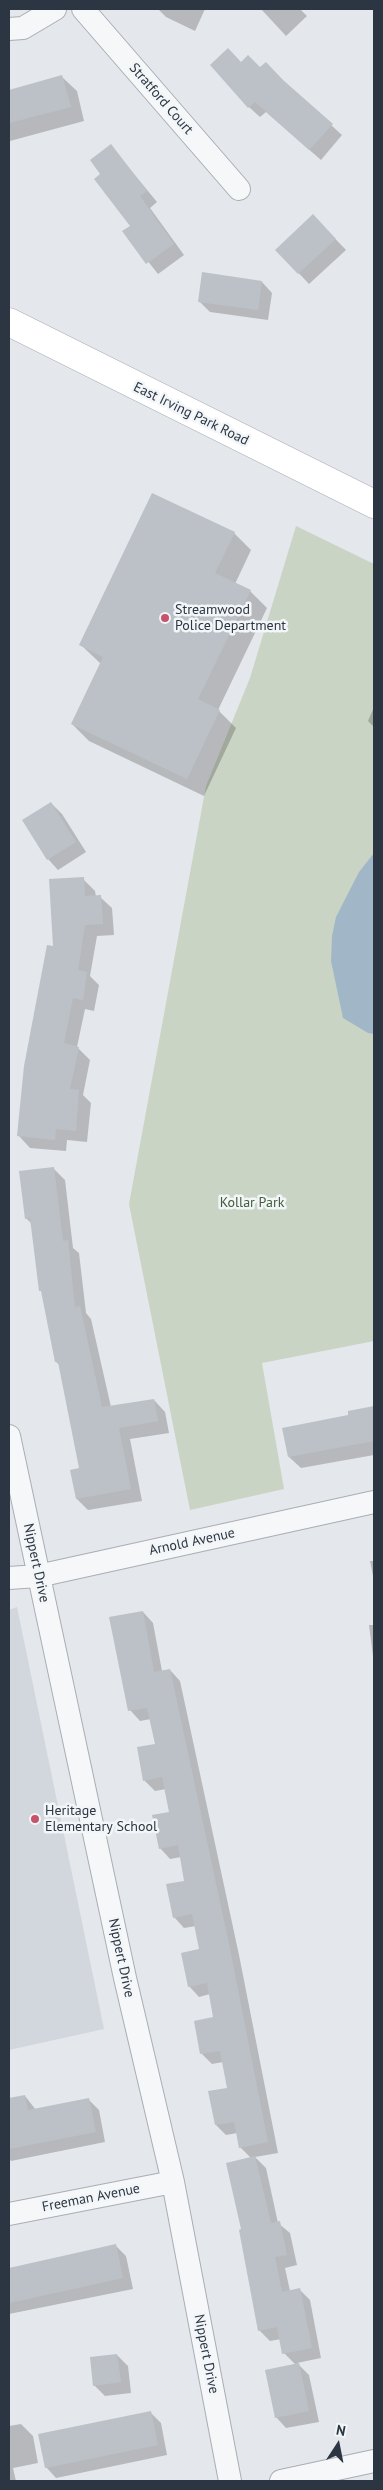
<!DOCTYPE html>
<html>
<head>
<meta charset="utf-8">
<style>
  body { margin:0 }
  #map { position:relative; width:383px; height:2490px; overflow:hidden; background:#e4e7eb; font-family:"PT Sans",sans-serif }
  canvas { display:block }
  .frame { position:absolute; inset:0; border:10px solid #2c3642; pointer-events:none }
  .north { position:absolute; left:313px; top:2420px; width:50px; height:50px; -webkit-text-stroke:4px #f3f6f8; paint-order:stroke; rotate:11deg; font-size:14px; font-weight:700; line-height:20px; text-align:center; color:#2c3642 }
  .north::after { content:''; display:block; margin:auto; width:18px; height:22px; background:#2c3642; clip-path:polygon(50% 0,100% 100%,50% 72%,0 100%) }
</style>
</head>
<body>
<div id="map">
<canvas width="383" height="2490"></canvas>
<div class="frame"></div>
<div class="north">N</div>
</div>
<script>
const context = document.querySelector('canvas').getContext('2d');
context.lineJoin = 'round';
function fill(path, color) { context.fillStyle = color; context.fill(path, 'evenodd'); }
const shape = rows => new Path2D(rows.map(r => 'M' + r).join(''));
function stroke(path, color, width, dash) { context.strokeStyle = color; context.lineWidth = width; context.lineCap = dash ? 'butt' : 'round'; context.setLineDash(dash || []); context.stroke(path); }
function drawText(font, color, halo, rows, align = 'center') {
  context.font = font + ' "PT Sans",sans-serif'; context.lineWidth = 5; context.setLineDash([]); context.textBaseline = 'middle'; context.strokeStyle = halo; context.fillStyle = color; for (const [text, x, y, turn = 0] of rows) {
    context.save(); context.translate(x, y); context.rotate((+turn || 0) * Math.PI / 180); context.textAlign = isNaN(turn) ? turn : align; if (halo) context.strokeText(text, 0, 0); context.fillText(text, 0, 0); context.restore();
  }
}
fill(shape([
  [17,1607,104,2029,9,2050,9,1610]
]), '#d2d6dd');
fill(shape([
  [296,526,374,564,374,1341,262,1363,284,1489,190,1510,129,1204,206,786,250,678]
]), '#cad4c5');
fill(shape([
  [374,853,374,1034,368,1033,343,1018,331,961,332,936,336,917,359,872]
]), '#a1b7c8');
fill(shape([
  [158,9,205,9,195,31,166,17],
  [261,9,300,9,307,16,286,36],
  [241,63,260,69,287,85,342,135,321,160,266,112,260,117,249,107],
  [62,77,77,91,84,121,10,141,9,91],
  [111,146,157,202,150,208,184,255,158,274,124,231,132,226,102,174],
  [324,227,346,250,309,284,277,250],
  [262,282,272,293,268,320,210,312,199,301],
  [234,533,251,550,235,584,250,591,267,608,218,710,236,728,204,796,89,741,72,724,101,664,81,645],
  [374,707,374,727,368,721],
  [51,803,62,814,86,852,58,870,48,859],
  [83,879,95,891,96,897,100,897,112,908,114,935,97,936,90,976,99,985,94,1011,85,1009,77,1047,90,1060,83,1095,91,1103,87,1142,67,1140,66,1151,30,1148,19,1136,55,948],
  [54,1169,65,1180,73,1248,79,1253,86,1313,91,1319,111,1407,154,1400,165,1412,169,1433,130,1439,142,1501,88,1510,77,1499,81,1469,60,1365,56,1362,43,1293,40,1290,32,1224,26,1218],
  [374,1408,374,1455,301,1468,289,1457,350,1416,349,1412],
  [370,1561,374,1561,374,1581],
  [143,1612,153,1623,162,1671,170,1670,180,1681,239,1955,278,2153,255,2157,266,2168,278,2223,290,2233,297,2265,285,2268,290,2291,300,2290,310,2300,321,2358,297,2363,309,2375,319,2422,286,2428,276,2417,296,2365,284,2353,281,2339,270,2341,259,2330,243,2230,251,2158,240,2147,237,2133,226,2135,216,2125,228,2089,223,2062,212,2064,202,2054,215,2018,210,1994,199,1997,189,1986,200,1950,196,1926,184,1928,174,1917,186,1882,181,1857,170,1859,160,1848,171,1813,166,1789,155,1791,144,1780,156,1745,151,1719,140,1721,130,1710],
  [369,1625,374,1625,374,1664],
  [25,2096,36,2110,88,2099,99,2110,105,2142,11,2161,9,2158,9,2100],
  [115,2245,126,2256,133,2289,9,2314,9,2269],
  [117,2355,128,2366,131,2393,105,2396,94,2385],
  [150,2412,161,2423,167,2455,56,2478,46,2467],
  [21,2424,33,2436,38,2463,13,2468,16,2481,9,2481,9,2426]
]), '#0003');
fill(shape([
  [228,48,241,62,248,55,260,67,266,62,283,80,333,124,309,150,255,102,248,108,210,65],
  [62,75,71,107,9,123,9,90],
  [111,144,147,191,140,196,174,244,146,264,122,231,130,226,94,179,100,174,90,160],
  [313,214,336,239,298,274,275,250],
  [202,272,262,281,258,310,198,302],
  [152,493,235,532,215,573,251,590,198,699,220,710,187,779,71,724,103,657,79,645],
  [51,802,76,842,47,860,22,820],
  [84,877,85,896,101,895,103,924,85,925,78,970,87,972,83,1000,73,998,64,1043,79,1047,70,1089,79,1090,76,1131,56,1129,55,1140,17,1136,24,1066,47,945,53,946,49,879],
  [54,1167,63,1241,68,1240,75,1307,80,1306,102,1407,154,1399,158,1421,119,1428,131,1489,76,1499,70,1470,79,1468,58,1362,55,1362,41,1291,39,1291,30,1218,25,1219,19,1171],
  [374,1406,374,1441,288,1457,282,1428,348,1415,348,1411],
  [143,1611,154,1672,170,1669,229,1944,268,2142,239,2148,234,2122,215,2125,208,2091,227,2088,220,2051,200,2054,194,2021,213,2017,207,1983,188,1987,181,1953,199,1949,192,1914,173,1918,166,1884,184,1881,178,1845,159,1849,152,1815,169,1812,162,1777,143,1781,137,1747,155,1744,147,1708,128,1711,109,1617],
  [25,2095,28,2110,89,2098,96,2132,9,2149,9,2098],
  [255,2156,271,2223,280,2221,287,2255,275,2257,282,2292,300,2288,312,2348,282,2354,277,2327,258,2331,239,2230,241,2229,226,2163],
  [116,2244,123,2278,9,2303,9,2268],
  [117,2354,121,2382,93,2386,90,2357],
  [299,2363,309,2411,275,2418,265,2370],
  [151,2411,158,2445,45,2468,38,2434]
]), '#bbc1c7');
const street = shape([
  [83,9,239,189],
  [9,29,23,28,55,9],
  [9,1436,125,1978,173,2182,230,2481],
  [9,1578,38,1576,374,1502],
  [9,2214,173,2182],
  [281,2481,374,2461]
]);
const secondary = shape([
  [9,322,374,504]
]);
stroke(street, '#a9aeb5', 24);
stroke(secondary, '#a9aeb5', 29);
stroke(street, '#f6f7f9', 22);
stroke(secondary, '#fff', 28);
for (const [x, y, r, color] of [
  [165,618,5,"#c7526b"],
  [35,1819,5,"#c7526b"]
]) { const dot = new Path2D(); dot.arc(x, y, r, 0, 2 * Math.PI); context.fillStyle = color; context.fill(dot); stroke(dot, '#f3f6f8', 2); }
drawText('14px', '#2c3642', '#f3f6f8', [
  ["Stratford Court",161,99,49],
  ["East Irving Park Road",191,414,26],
  ["Arnold Avenue",192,1542,-12],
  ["Nippert Drive",36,1563,78],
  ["Nippert Drive",121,1958,78],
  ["Freeman Avenue",91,2198,-11],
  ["Nippert Drive",206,2354,79]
]);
drawText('14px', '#2c3642', '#f3f6f8', [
  ["Streamwood",175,610],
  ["Police Department",175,626],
  ["Heritage",45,1811],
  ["Elementary School",45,1827]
], 'left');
drawText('14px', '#435d3a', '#f3f6f8', [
  ["Kollar Park",252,1203]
]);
</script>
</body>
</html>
